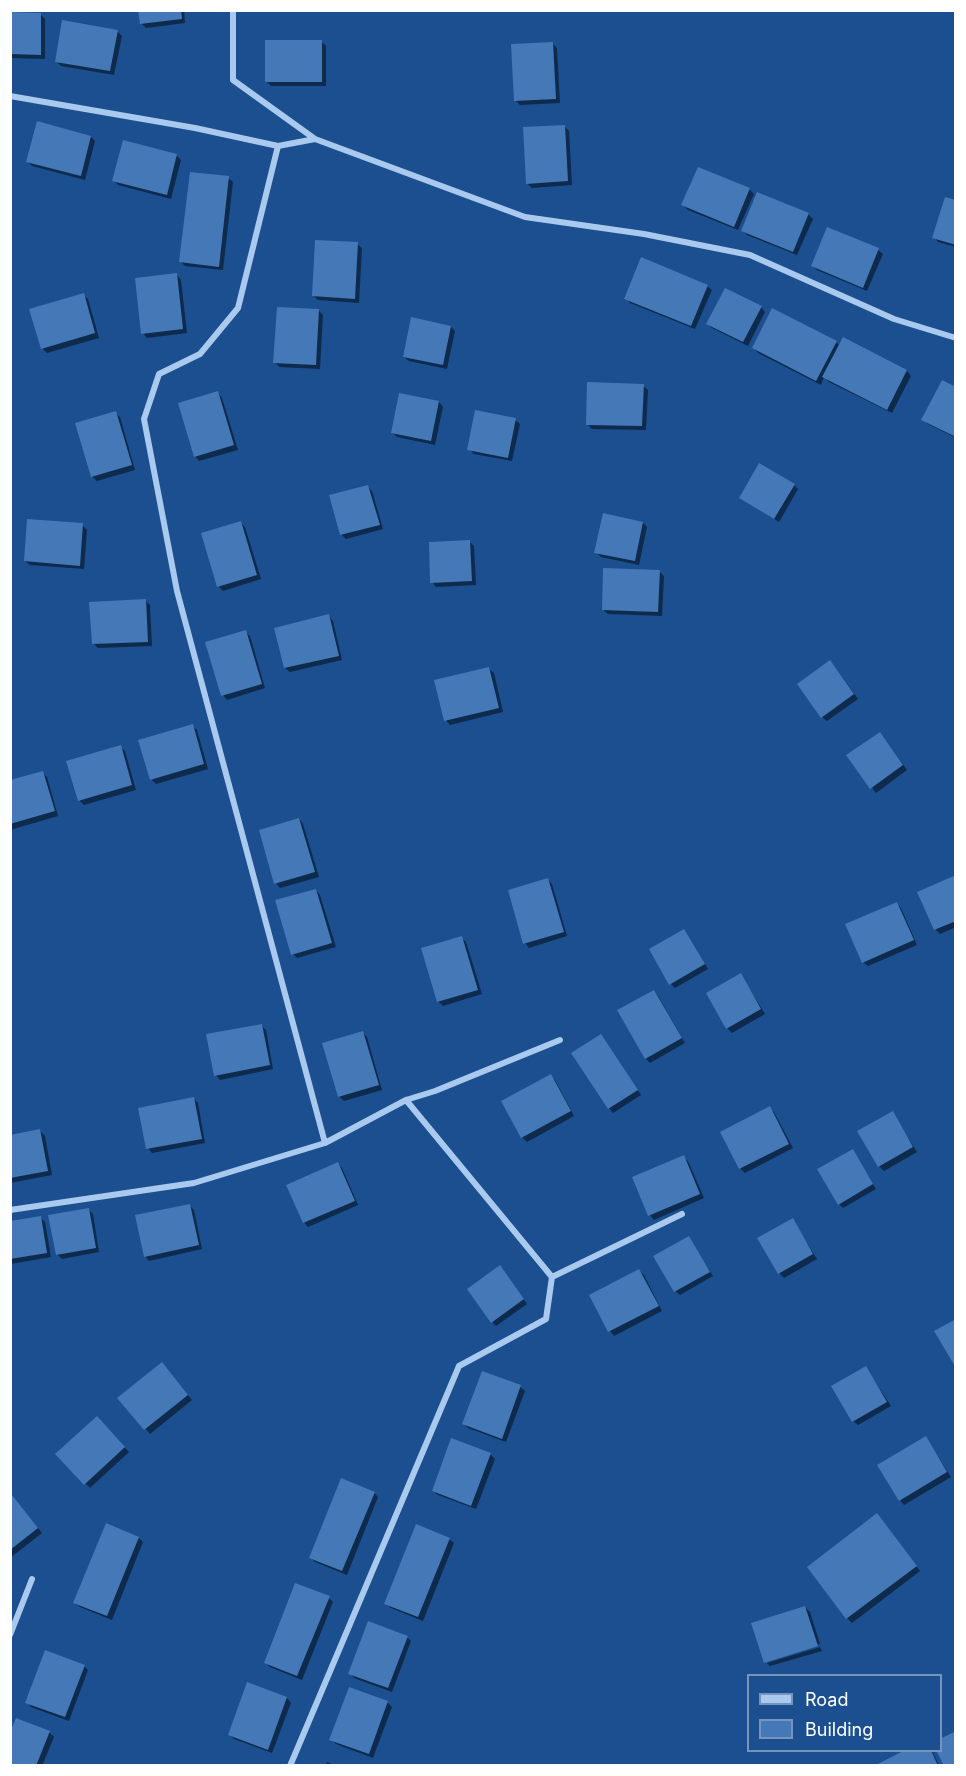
<!DOCTYPE html>
<html>
<head>
<meta charset="utf-8">
<style>
  body { margin:0 }
  #map { position:relative; width:966px; height:1776px; overflow:hidden; background:#1b4f8f; font-family:Inter,sans-serif }
  canvas { display:block }
  .frame { position:absolute; inset:0; border:12px solid #fff; pointer-events:none }
  .legend { position:absolute; left:747px; top:1674px; width:195px; height:78px; box-sizing:border-box; background:#1b4f8f; border:2px solid #7695bc; margin:0; padding:8px 10px; list-style:none; font-size:18px; color:#fff }
  .legend li { display:flex; align-items:center; gap:12px; height:30px }
  .legend b { width:30px; border:2px solid #7695bc }
</style>
</head>
<body>
<div id="map">
<canvas width="966" height="1776"></canvas>
<div class="frame"></div>
<ul class="legend">
<li><b style="height:8px;background:#a9c9ee"></b>Road</li>
<li><b style="height:16px;background:#4478b7"></b>Building</li>
</ul>
</div>
<script>
const context = document.querySelector('canvas').getContext('2d');
context.lineJoin = 'round';
function fill(path, color) { context.fillStyle = color; context.fill(path, 'evenodd'); }
const shape = rows => new Path2D(rows.map(r => 'M' + r).join(''));
function stroke(path, color, width, dash) { context.strokeStyle = color; context.lineWidth = width; context.lineCap = dash ? 'butt' : 'round'; context.setLineDash(dash || []); context.stroke(path); }
fill(shape([
  [140,10,184,10,185,23,146,28,141,23],
  [10,14,40,14,45,19,45,59,10,58],
  [117,31,122,36,114,75,61,66,56,61],
  [321,41,326,46,326,86,271,86,267,82],
  [553,44,557,48,560,103,520,105,515,100],
  [565,127,569,131,572,185,532,188,527,183],
  [91,137,95,141,85,180,32,166,28,162],
  [124,142,177,156,181,160,171,199,118,185,114,180],
  [228,178,233,182,223,270,185,266,181,262],
  [749,189,754,194,738,230,688,210,683,205],
  [956,202,956,247,938,242,934,237],
  [808,214,813,219,797,255,747,235,742,230],
  [357,244,362,248,359,303,318,300,314,296],
  [878,250,883,254,867,291,817,270,813,266],
  [177,275,181,280,187,333,147,338,143,333],
  [707,286,712,290,695,329,630,303,626,298],
  [83,295,88,299,99,338,47,353,42,348],
  [761,307,765,312,748,346,712,328,708,324],
  [318,310,323,315,320,369,280,367,275,363],
  [451,327,455,331,447,369,409,361,404,357],
  [843,339,907,371,911,376,892,413,829,382,824,377,821,385,758,353,754,348,836,342,840,346],
  [643,386,648,390,646,430,592,429,587,424],
  [956,388,956,438,928,424,923,420],
  [218,393,222,398,238,450,199,461,195,456],
  [439,402,443,407,435,445,397,437,392,432],
  [115,413,120,417,135,470,97,481,92,476],
  [515,420,520,424,512,461,474,454,469,449],
  [794,485,798,489,779,522,740,498],
  [368,487,372,491,383,529,346,539,341,534],
  [241,523,245,527,261,579,223,591,218,586],
  [643,523,647,527,639,565,601,557,596,552],
  [82,525,87,530,84,569,30,565,25,561],
  [470,542,474,546,476,585,436,587,432,582],
  [659,571,664,576,662,616,608,614,603,610],
  [146,601,150,605,152,646,98,648,93,643],
  [329,616,333,621,342,660,290,672,285,668],
  [245,632,250,636,265,688,227,700,223,695],
  [835,667,858,699,827,721,822,717],
  [489,669,494,673,503,712,450,725,446,720],
  [192,726,197,730,208,769,156,784,151,779],
  [884,738,907,770,876,793,848,756],
  [120,747,125,751,136,790,84,805,80,801,68,762],
  [42,772,47,777,58,816,10,830,10,782],
  [299,819,303,824,319,877,280,888,276,883],
  [956,877,956,927,940,934,936,930,919,893],
  [548,880,552,884,567,936,529,948,525,943],
  [316,890,320,895,336,947,297,958,293,954],
  [897,903,901,908,917,945,868,966,863,962],
  [684,931,708,969,675,988,671,984],
  [461,938,466,942,482,994,443,1006,438,1001],
  [741,975,765,1014,732,1033,727,1028],
  [654,991,658,996,685,1043,650,1063,646,1059,619,1011],
  [261,1025,266,1030,273,1069,220,1080,216,1075],
  [362,1032,367,1037,382,1090,344,1101,339,1096],
  [601,1036,641,1095,613,1113,609,1108],
  [550,1076,555,1080,574,1116,527,1142,522,1137],
  [194,1099,198,1103,205,1143,152,1153,148,1148],
  [770,1108,774,1112,793,1148,745,1173,740,1168],
  [892,1113,917,1152,884,1171,879,1166],
  [40,1131,45,1136,52,1175,10,1183,10,1137],
  [852,1151,876,1189,843,1208,839,1204],
  [683,1157,688,1161,704,1198,654,1220,650,1215,634,1178],
  [338,1164,342,1168,358,1205,308,1227,304,1222],
  [190,1206,194,1210,202,1249,149,1261,145,1256],
  [88,1209,93,1214,99,1252,62,1259,57,1254],
  [41,1218,45,1222,51,1257,11,1264,10,1223],
  [792,1220,817,1259,784,1278,779,1273],
  [688,1238,713,1276,680,1295,675,1291],
  [639,1271,644,1275,662,1311,614,1336,610,1331,591,1296],
  [504,1272,527,1304,496,1326,492,1322],
  [866,1368,891,1406,858,1425,853,1421],
  [166,1369,192,1400,150,1434,120,1398],
  [520,1387,525,1391,506,1442,468,1428,463,1423],
  [97,1418,129,1452,90,1488,57,1454],
  [926,1438,951,1477,904,1505,900,1500],
  [490,1454,495,1459,476,1509,438,1495,433,1491],
  [374,1493,378,1497,347,1575,315,1562,310,1557],
  [10,1498,16,1501,42,1533,10,1558],
  [881,1520,920,1571,852,1623,847,1618],
  [139,1538,143,1542,112,1620,80,1607,75,1603],
  [449,1539,454,1543,423,1621,391,1608,386,1604],
  [329,1598,333,1602,302,1680,270,1667,265,1662],
  [805,1607,810,1612,820,1644,766,1660,766,1662,753,1624],
  [407,1637,411,1641,392,1692,354,1678,350,1673],
  [820,1647,822,1651,770,1666,767,1663],
  [84,1666,88,1670,69,1721,31,1707,27,1702],
  [350,1689,388,1703,392,1707,373,1758,336,1744,331,1739],
  [287,1698,291,1703,272,1753,234,1739,230,1735],
  [49,1732,54,1737,42,1766,10,1766],
  [909,1750,932,1750,939,1766,877,1766],
  [327,1762,336,1766,325,1766]
]), '#0007');
fill(shape([
  [138,10,181,10,182,19,140,24],
  [10,12,41,13,41,55,10,54],
  [62,20,118,30,110,71,55,62],
  [265,40,322,40,322,82,265,82],
  [553,42,556,99,514,101,511,44],
  [37,121,91,136,81,176,26,162],
  [565,125,568,181,526,184,523,127],
  [123,140,177,154,167,195,112,181],
  [698,167,750,188,734,227,681,205],
  [190,172,229,176,219,267,179,262],
  [757,192,809,213,793,252,741,231],
  [945,197,956,200,956,245,932,238],
  [827,227,879,248,863,288,811,266],
  [315,240,358,242,355,299,312,296],
  [641,257,708,285,691,326,624,299],
  [177,273,183,329,141,334,135,278],
  [725,288,762,306,743,342,706,324],
  [84,293,95,333,41,349,29,309],
  [277,307,319,309,316,365,273,363],
  [772,308,837,341,816,381,752,348],
  [411,317,451,326,443,365,403,357],
  [843,337,907,370,887,410,822,377],
  [942,380,956,387,956,437,921,420],
  [587,382,644,384,642,426,586,425],
  [218,391,234,445,194,457,178,403],
  [399,393,439,401,431,441,391,433],
  [475,410,516,418,508,458,467,450],
  [116,411,132,465,91,477,75,423],
  [759,463,795,484,774,519,739,498],
  [368,485,380,525,340,535,329,495],
  [603,513,643,522,635,561,594,553],
  [27,519,83,523,80,566,24,561],
  [241,521,257,575,217,587,201,533],
  [470,540,472,581,430,583,429,542],
  [603,568,660,570,658,612,602,610],
  [146,599,148,642,92,644,89,602],
  [329,614,339,656,284,668,274,628],
  [246,630,262,684,221,696,205,642],
  [830,660,854,694,821,718,797,684],
  [489,667,499,708,444,721,434,680],
  [193,724,204,764,150,780,138,740],
  [880,732,903,765,870,789,846,755],
  [121,745,132,785,78,801,66,761],
  [43,771,55,811,10,824,10,780],
  [299,818,315,872,274,884,259,830],
  [956,875,956,921,934,930,917,892],
  [548,878,564,932,523,944,508,890],
  [316,889,332,943,291,955,275,900],
  [897,902,914,940,862,963,845,924],
  [684,929,705,964,669,985,649,949],
  [462,936,478,990,437,1002,421,948],
  [741,973,761,1009,726,1029,706,993],
  [654,990,682,1038,645,1059,617,1010],
  [262,1024,270,1065,214,1076,206,1034],
  [363,1031,379,1085,338,1097,322,1043],
  [601,1034,638,1090,608,1109,571,1053],
  [551,1074,571,1111,521,1138,501,1101],
  [194,1097,202,1139,146,1149,138,1108],
  [770,1106,789,1144,739,1169,720,1132],
  [893,1111,913,1147,878,1167,857,1131],
  [40,1129,48,1171,10,1178,10,1135],
  [853,1149,873,1184,838,1205,817,1169],
  [684,1155,700,1194,648,1216,632,1177],
  [338,1162,355,1201,303,1223,286,1185],
  [190,1204,199,1245,144,1257,135,1215],
  [89,1208,96,1248,56,1255,48,1215],
  [41,1216,47,1253,10,1259,10,1221],
  [793,1218,813,1254,778,1274,757,1238],
  [689,1236,710,1272,674,1292,653,1256],
  [500,1265,524,1299,491,1323,467,1289],
  [639,1269,659,1306,608,1332,589,1295],
  [956,1319,956,1368,934,1331],
  [162,1362,188,1395,144,1430,117,1398],
  [866,1366,887,1402,852,1422,831,1386],
  [482,1371,521,1385,502,1439,462,1424],
  [97,1416,125,1447,84,1485,55,1454],
  [926,1436,947,1472,899,1501,877,1465],
  [451,1438,491,1453,471,1506,432,1491],
  [341,1478,375,1492,342,1571,309,1558],
  [12,1495,38,1528,10,1550,10,1496],
  [877,1513,917,1566,846,1619,807,1567],
  [106,1523,139,1537,107,1616,73,1603],
  [416,1524,450,1538,418,1617,384,1604],
  [295,1583,330,1596,297,1676,264,1663],
  [805,1606,818,1646,764,1663,751,1623],
  [368,1621,408,1636,388,1688,348,1674],
  [45,1650,85,1665,65,1717,25,1703],
  [247,1682,287,1697,268,1750,228,1735],
  [349,1687,388,1701,369,1754,329,1740],
  [16,1718,50,1731,36,1766,10,1766,10,1732],
  [956,1731,956,1766,944,1766,936,1750,940,1750,940,1739],
  [905,1750,931,1750,938,1766,874,1766]
]), '#4478b7');
stroke(shape([
  [233,10,233,80,315,139],
  [10,96,195,128,278,146,315,139,525,217,644,234,750,255,894,319,956,338],
  [278,146,238,308,200,354,159,374,144,419,177,591,325,1143],
  [406,1100,552,1277],
  [10,1210,194,1183,325,1143,406,1100,435,1091,560,1040],
  [10,1635,32,1579],
  [290,1766,459,1366,546,1319,552,1277,682,1214]
]), '#a9c9ee', 6);
</script>
</body>
</html>
